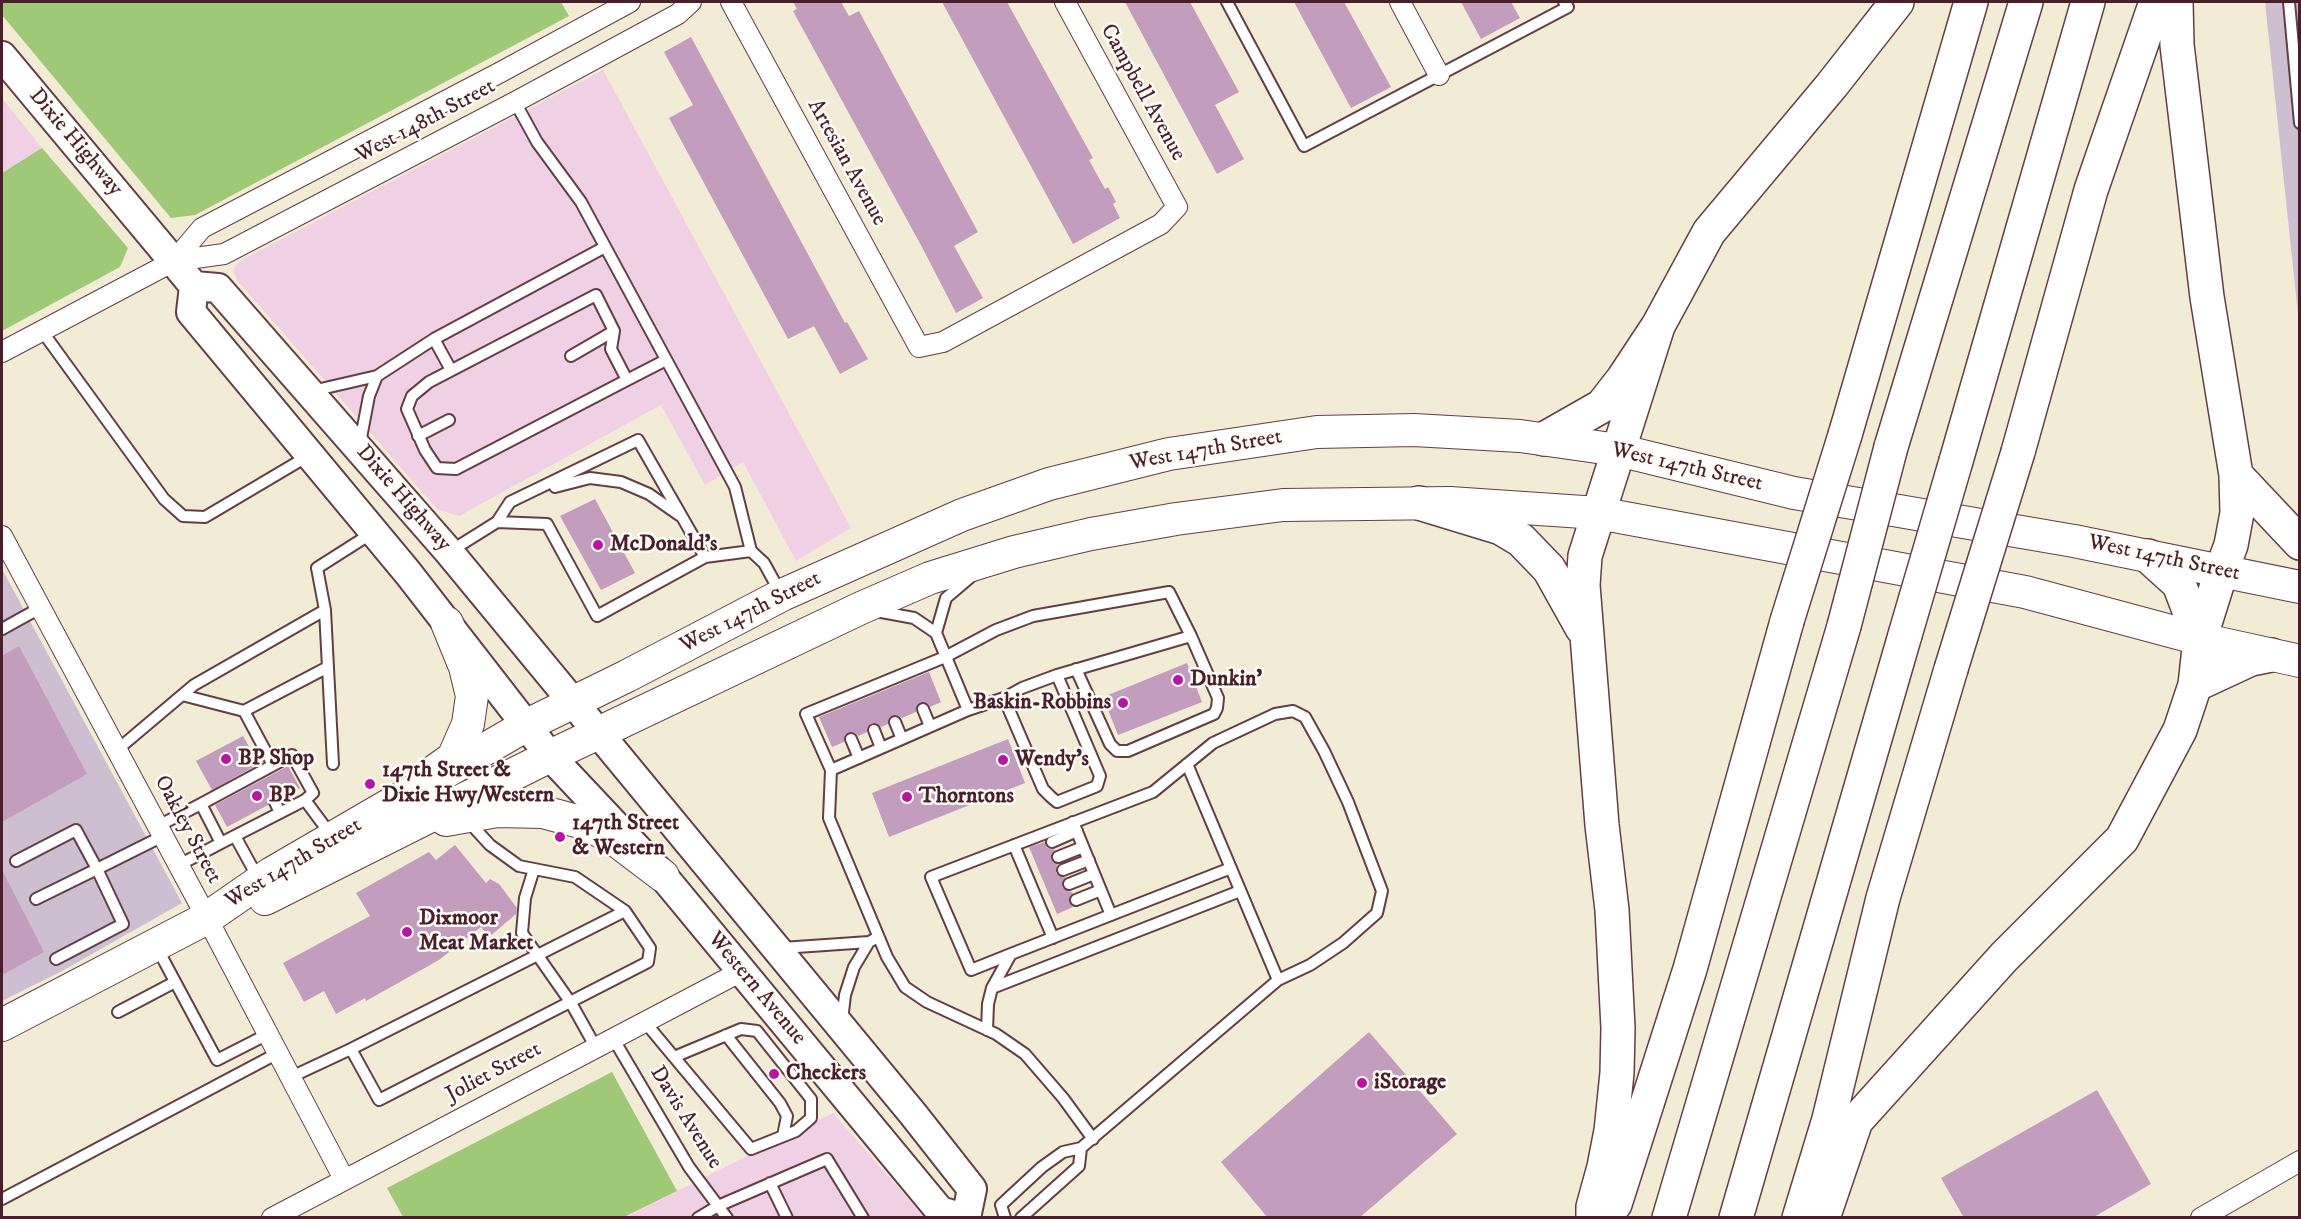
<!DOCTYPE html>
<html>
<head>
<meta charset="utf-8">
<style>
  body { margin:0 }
  #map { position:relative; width:2301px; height:1219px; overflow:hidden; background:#f2ecd6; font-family:"IM FELL DW Pica",serif }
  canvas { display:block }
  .frame { position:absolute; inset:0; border:3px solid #4a1f2b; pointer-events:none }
</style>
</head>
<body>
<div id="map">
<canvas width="2301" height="1219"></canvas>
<div class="frame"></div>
</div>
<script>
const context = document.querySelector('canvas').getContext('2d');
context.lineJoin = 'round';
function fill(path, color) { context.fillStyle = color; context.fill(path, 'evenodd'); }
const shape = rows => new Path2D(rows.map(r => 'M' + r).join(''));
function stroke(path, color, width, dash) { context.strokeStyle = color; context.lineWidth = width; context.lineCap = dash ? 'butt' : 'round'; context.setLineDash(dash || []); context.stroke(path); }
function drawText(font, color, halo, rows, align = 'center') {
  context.font = font + ' "IM FELL DW Pica",serif'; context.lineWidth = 5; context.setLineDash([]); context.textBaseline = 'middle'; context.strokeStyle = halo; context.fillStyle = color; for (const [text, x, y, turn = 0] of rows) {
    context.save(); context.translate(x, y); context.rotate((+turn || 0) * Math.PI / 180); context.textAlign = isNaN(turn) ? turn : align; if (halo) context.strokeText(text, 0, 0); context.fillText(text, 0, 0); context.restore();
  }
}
fill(shape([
  [603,70,851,528,796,561,743,462,705,485,661,405,459,516,437,509,237,280,233,270,240,261],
  [2,98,42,148,2,173],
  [833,1113,924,1217,624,1218,677,1191]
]), '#f0d0e5');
fill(shape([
  [2265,2,2299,2,2299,324],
  [2,569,182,903,62,971,2,1001]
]), '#cebed2');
fill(shape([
  [2,2,561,2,569,16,195,215,171,218,2,15],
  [42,148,128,248,120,267,2,331,2,173],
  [612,1072,677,1191,624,1217,403,1217,387,1188]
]), '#9fc976');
fill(shape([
  [793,2,841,2,849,16,859,11,978,232,954,246,983,298,956,313,923,249,793,11,797,9],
  [942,2,1007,2,1093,158,1089,160,1105,189,1108,187,1116,202,1113,204,1120,218,1073,244],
  [1125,2,1190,2,1239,92,1215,105,1244,159,1217,174],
  [1294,2,1344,2,1391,87,1351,108],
  [1461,2,1511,2,1520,18,1481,39],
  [691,37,845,323,847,322,868,359,840,374,814,326,788,339,669,118,693,105,664,52],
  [595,499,635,573,601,590,560,516],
  [19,646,87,774,2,822,2,656],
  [1187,663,1202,702,1118,735,1103,697],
  [929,672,941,702,930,707,927,703,921,702,916,707,916,712,902,718,897,715,893,715,889,718,888,724,881,727,876,723,871,723,867,728,867,732,858,736,855,733,849,732,845,735,844,742,832,747,819,717],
  [243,736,259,764,212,790,196,761],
  [1008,739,1025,783,889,837,872,793],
  [288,766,300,788,281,798,276,795,271,795,268,801,268,805,227,827,215,805],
  [1045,842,1047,848,1055,850,1051,857,1053,862,1058,864,1056,868,1056,873,1061,877,1066,877,1062,882,1062,887,1073,893,1069,900,1073,907,1057,914,1029,847],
  [455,845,486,883,490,879,499,884,517,908,516,914,489,937,481,927,439,960,366,1001,365,998,336,1014,324,991,304,1002,283,963,370,916,356,893,429,852,436,860],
  [2,870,44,952,2,975],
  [1369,1032,1457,1134,1359,1218,1268,1218,1221,1162],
  [2097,1090,2151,1184,2092,1218,1964,1218,1941,1178]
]), '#c29dbe');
const service = shape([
  [1227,2,1304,146,1568,7,1564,2],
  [2289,2,2300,123],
  [515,102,537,142,581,202,735,487,751,551],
  [42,331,164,499,183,516,205,517,308,456],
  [571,356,614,331],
  [451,370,434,339,605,247],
  [627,380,611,349,614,331,596,295,429,382,412,396,407,409,425,450,437,468,456,469,627,380,666,360],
  [312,391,377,376,434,339],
  [418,436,449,420],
  [360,443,369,396,377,376],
  [555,487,590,478,621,482,649,494,679,515],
  [497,522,547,524,597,616,705,557],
  [449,552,497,522,510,502,638,440,705,557,751,551,764,563,780,592],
  [325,610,333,764],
  [2,629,40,608],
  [936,633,946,598,973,575],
  [1076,669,1110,744,1117,751,1128,751,1214,714,1217,708,1218,698,1191,636],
  [182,695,244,711,328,667],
  [1004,698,1043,789,1051,797,1057,802,1097,786,1100,776,1057,675],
  [923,709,930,726],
  [968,710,1004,698,1022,688,1057,675,1191,636,1169,592,1033,616,996,630,945,657,806,714,831,770,829,818,887,957,905,987,927,1002,996,1034,1025,1054,1063,1098,1093,1139],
  [244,711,273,765],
  [895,722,902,739],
  [874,730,881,748],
  [851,739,859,758],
  [117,750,194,685,325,610,317,568,372,533],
  [1187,764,1278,980],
  [831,770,968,710,936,633,914,618,876,611],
  [275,802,280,813],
  [201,804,292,755,313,793,305,800],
  [468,821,490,845,519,866,575,877,625,911,650,948,648,962,379,1100,351,1049,625,911],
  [1073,822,1111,915],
  [158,826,201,804,221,843,305,800,331,835],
  [235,836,258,878],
  [1052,842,1077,831],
  [1014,845,1053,938],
  [1058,857,1083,847],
  [16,861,76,830,97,869,163,836],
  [179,865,221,843],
  [534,869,525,898,522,933,571,1003,595,1046],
  [1063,870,1089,860],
  [1069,884,1094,874],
  [36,899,97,869,123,924,56,959],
  [1076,900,1101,890],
  [156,946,217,1060,268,1034],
  [782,948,869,942,878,937],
  [992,988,1240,891],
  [118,1012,175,982],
  [644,1021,674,1057,751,1149,796,1131,811,1118,811,1099,757,1031,741,1029,674,1057],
  [842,1021,845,995,854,967,869,942],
  [987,1030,988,1004,992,988,1011,954,1231,868],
  [726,1035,780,1103,787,1116,783,1136],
  [613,1038,689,1167,727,1218],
  [291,1077,351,1049],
  [770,1183,787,1218],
  [2,1199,278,1053],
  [698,1218,718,1206,827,1159,863,1218],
  [1005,1218,1001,1205,1042,1167,1063,1152,1081,1148,1278,980,1310,965,1343,943,1377,913,1382,891,1348,802,1324,751,1305,717,1293,711,1275,714,1213,743,1153,792,931,877,971,970,1011,954],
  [1021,1218,1079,1166,1081,1148]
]);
const minor = shape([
  [731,2,919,347,943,342,1161,224,1177,207,1065,2],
  [1400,2,1439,75],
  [174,261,202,228,499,73,630,2],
  [2,352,174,261,224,254,515,102,678,14,691,2],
  [2,536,207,918,344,1179],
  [272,1218,740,972],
  [2201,1218,2300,1161]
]);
const secondary = shape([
  [2,56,194,286,191,312,408,573,550,756,663,876,940,1211,963,1218],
  [194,286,218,288,449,552,913,1114,972,1189,966,1218]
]);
const primary = shape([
  [436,770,453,758,468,724,472,696,465,667,447,623],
  [446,820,497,811,543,812,584,823,613,838,663,876],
  [265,899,550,756,861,608,930,578,1014,552,1091,534,1176,519,1283,505,1450,503,1598,513,2025,592,2200,639,2300,661],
  [2,1025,207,918,272,873,525,726,627,676,782,595,962,515,1049,484,1169,454,1317,432,1414,430,1520,436,1618,450,1794,493,2074,541,2300,587]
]);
const motorway = shape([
  [1845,435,1971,2],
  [1544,439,1602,406,1623,379,1658,326,1709,232,1832,85,1897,2],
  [1891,447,2026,2],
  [2018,452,2091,190,2156,2],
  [1956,461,2088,2],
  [2236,475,2300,543],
  [1419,503,1501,528,1521,540,1549,569,1582,628],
  [2148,556,2179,584,2200,639],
  [2195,685,2251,659,2271,655],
  [1615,1204,1690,969,1787,621],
  [1593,1218,1593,1207,1604,1167,1611,1131,1617,1073,1618,1028,1612,910,1602,825,1583,585,1585,556,1658,326],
  [1669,1218,1844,626],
  [1736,1218,1905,635],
  [1799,1218,1829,1119,1883,898,1951,669],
  [1823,1218,1856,1121,2004,957,2122,839,2180,730,2195,685,2200,639,2221,572,2231,545,2237,513,2236,475,2207,297,2177,45,2176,2]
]);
stroke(service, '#633e45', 14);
stroke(minor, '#633e45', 22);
stroke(secondary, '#633e45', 32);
stroke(primary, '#633e45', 34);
stroke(motorway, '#633e45', 36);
stroke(service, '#fff', 10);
stroke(minor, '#fff', 20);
stroke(secondary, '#fff', 28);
stroke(primary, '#fff', 32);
stroke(motorway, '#fff', 33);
const motorwayBridge = shape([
  [1787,621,1845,435],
  [1844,626,1891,447],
  [1905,635,1956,461],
  [1951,669,2018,452]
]);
stroke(motorwayBridge, '#633e45', 36, []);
stroke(motorwayBridge, '#fff', 33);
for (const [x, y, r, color] of [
  [598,545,6,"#b5179e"],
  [1178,680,6,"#b5179e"],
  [1123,703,6,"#b5179e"],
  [226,759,6,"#b5179e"],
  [1003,760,6,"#b5179e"],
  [370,784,6,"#b5179e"],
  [257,796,6,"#b5179e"],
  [907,797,6,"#b5179e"],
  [560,837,6,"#b5179e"],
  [407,932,6,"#b5179e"],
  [774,1074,6,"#b5179e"],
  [1362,1083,6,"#b5179e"]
]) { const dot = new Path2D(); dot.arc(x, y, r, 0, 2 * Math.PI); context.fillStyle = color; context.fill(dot); stroke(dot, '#fdfcf7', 2); }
drawText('22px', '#4a1f2b', '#fdfcf7', [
  ["Campbell Avenue",1142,93,61],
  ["West 148th Street",426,122,-28],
  ["Dixie Highway",75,143,50],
  ["Artesian Avenue",846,163,61],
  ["West 147th Street",1206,451,-10],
  ["West 147th Street",1687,468,13],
  ["Dixie Highway",403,499,49],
  ["West 147th Street",2164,559,12],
  ["West 147th Street",751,613,-27],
  ["Oakley Street",187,830,62],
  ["West 147th Street",294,864,-31],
  ["Western Avenue",756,989,50],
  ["Joliet Street",494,1073,-28],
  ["Davis Avenue",685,1118,58]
]);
drawText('bold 22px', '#4a1f2b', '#fdfcf7', [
  ["McDonald's",610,545],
  ["Dunkin'",1190,680],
  ["Baskin-Robbins",1111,703,"right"],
  ["BP Shop",238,759],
  ["Wendy's",1015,760],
  ["147th Street &",382,771],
  ["Dixie Hwy/Western",382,796],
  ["BP",269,796],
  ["Thorntons",919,797],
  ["147th Street",572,824],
  ["& Western",572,849],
  ["Dixmoor",419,919],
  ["Meat Market",419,944],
  ["Checkers",786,1074],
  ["iStorage",1374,1083]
], 'left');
</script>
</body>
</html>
